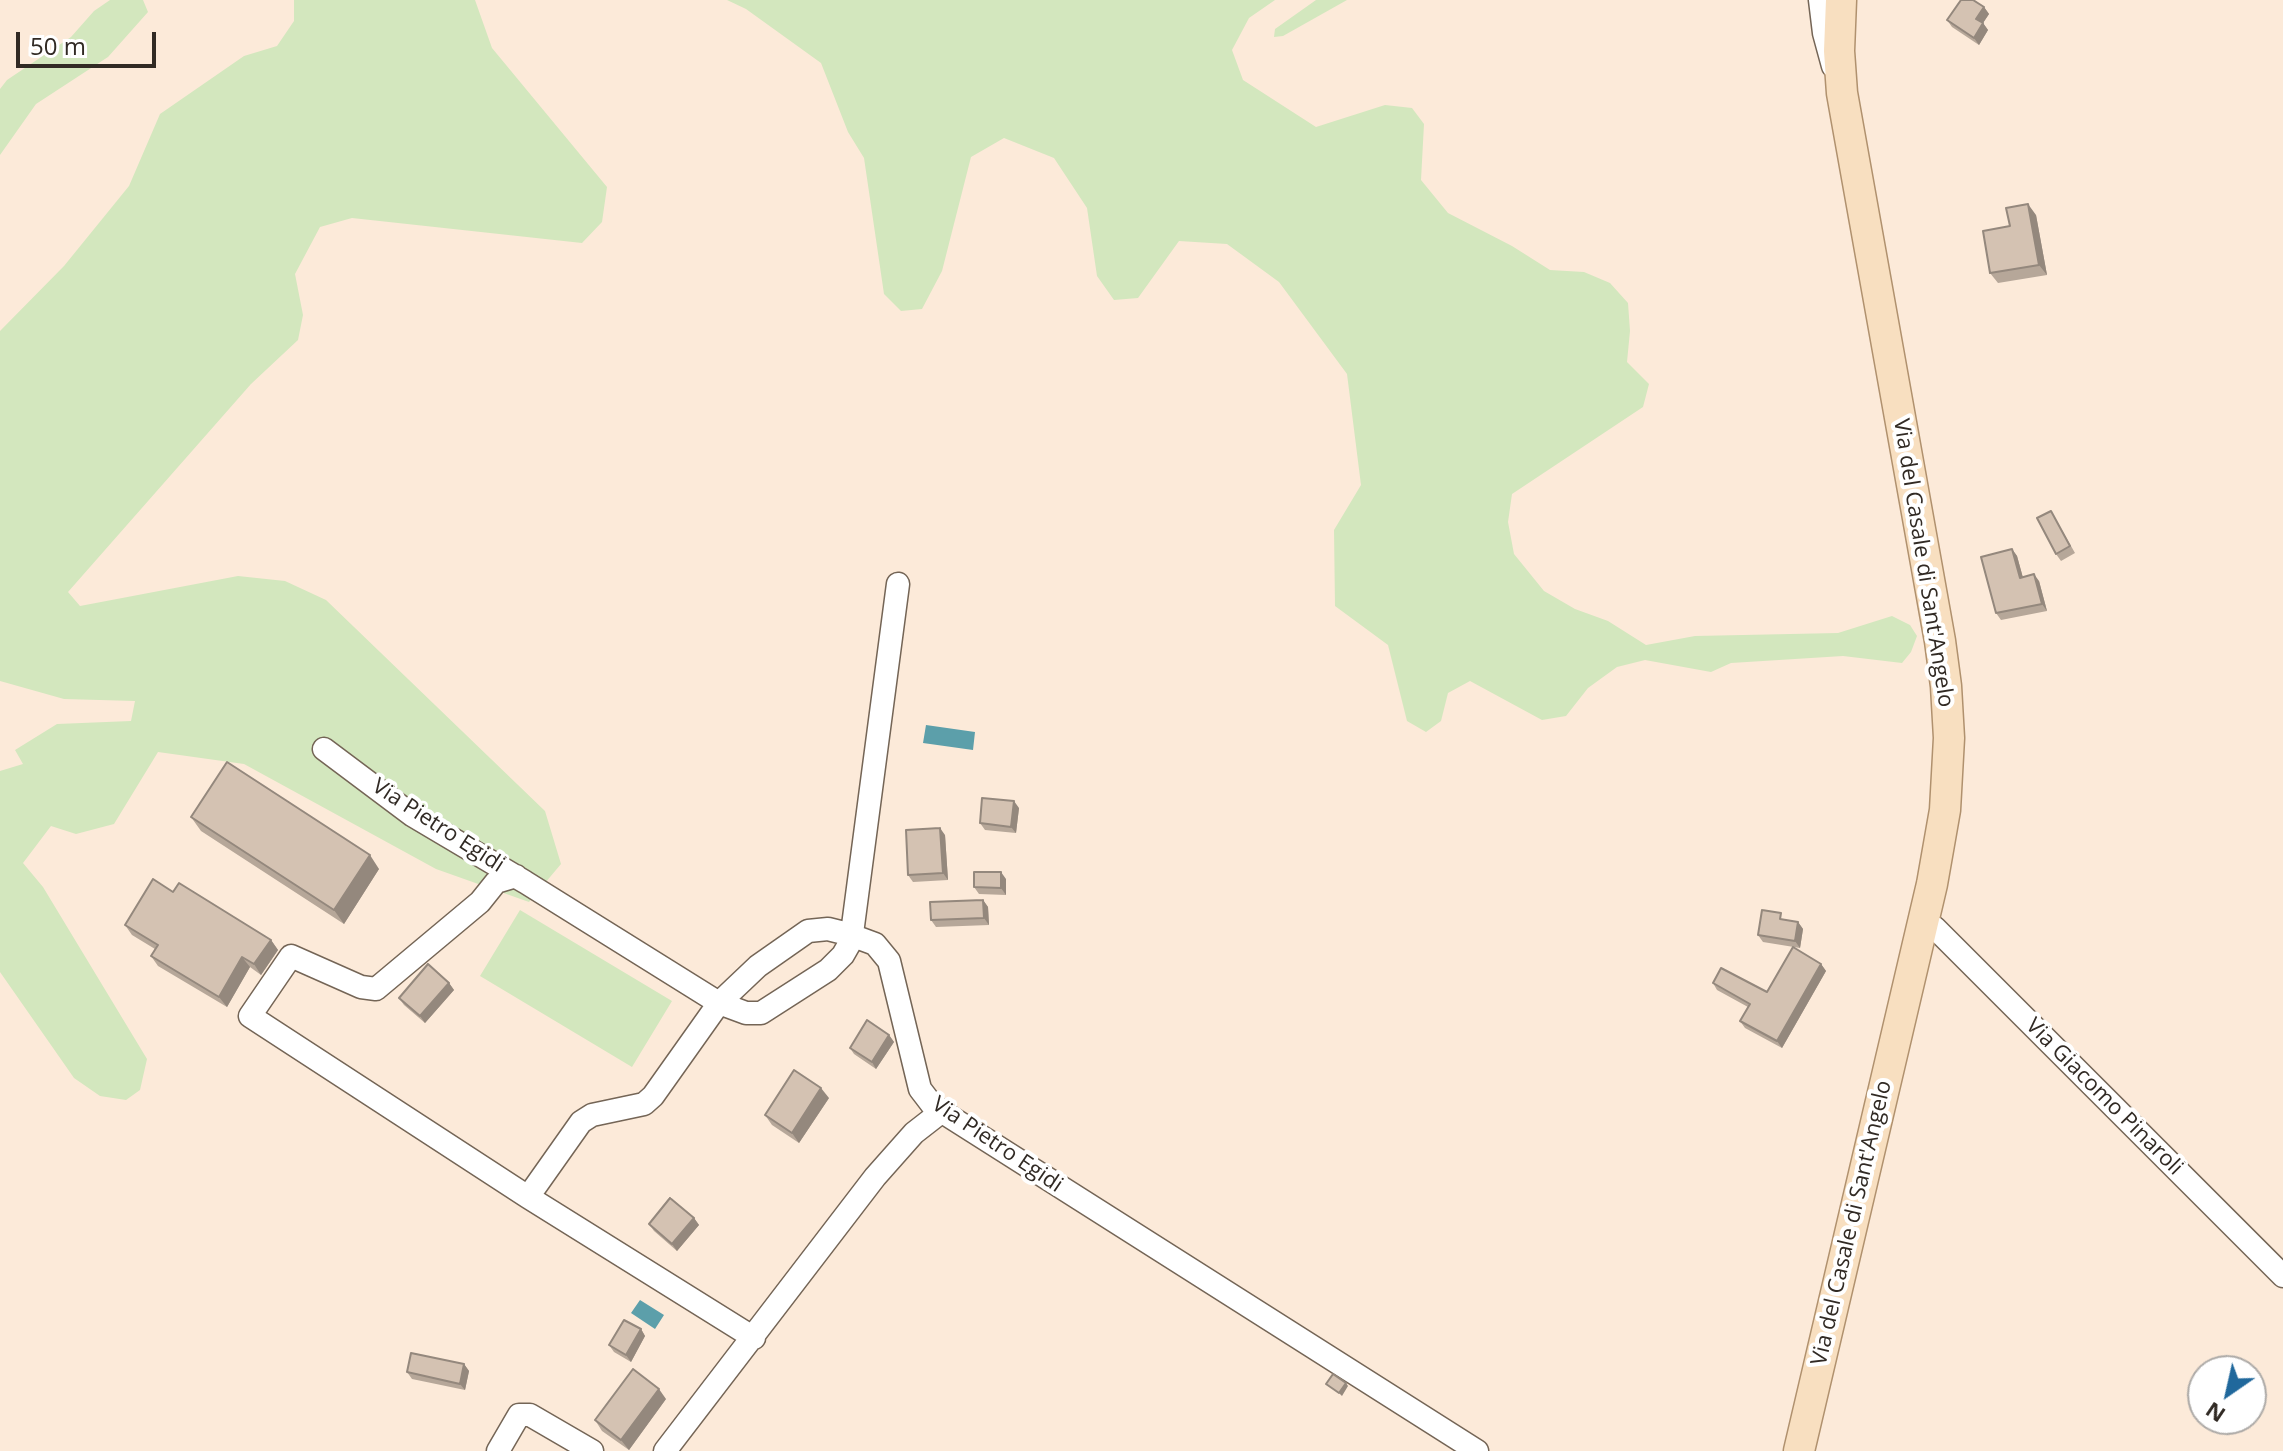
<!DOCTYPE html>
<html>
<head>
<meta charset="utf-8">
<style>
  body { margin:0 }
  #map { position:relative; width:2283px; height:1451px; overflow:hidden; background:#fcead9; font-family:"Open Sans",sans-serif }
  canvas { display:block }
  .north { position:absolute; left:2187px; top:1355px; width:80px; height:80px; box-sizing:border-box; background:#fff; border:2px solid #adaaa7; border-radius:50%; rotate:214deg; font-size:22px; font-weight:700; line-height:32px; text-align:center; color:#312a24 }
  .north::after { content:''; display:block; margin:auto; width:28px; height:36px; background:#20689c; clip-path:polygon(50% 0,100% 100%,50% 72%,0 100%) }
  .scale { position:absolute; left:16px; top:32px; width:140px; height:36px; box-sizing:border-box; border:4px solid #312a24; border-top:0; padding-left:10px; font-size:24px; line-height:28px; white-space:nowrap; color:#312a24; -webkit-text-stroke:6px #fff; paint-order:stroke }
</style>
</head>
<body>
<div id="map">
<canvas width="2283" height="1451"></canvas>
<div class="north">N</div>
<div class="scale">50 m</div>
</div>
<script>
const context = document.querySelector('canvas').getContext('2d');
context.lineJoin = 'round';
function fill(path, color) { context.fillStyle = color; context.fill(path, 'evenodd'); }
const shape = rows => new Path2D(rows.map(r => 'M' + r).join(''));
function stroke(path, color, width, dash) { context.strokeStyle = color; context.lineWidth = width; context.lineCap = dash ? 'butt' : 'round'; context.setLineDash(dash || []); context.stroke(path); }
function drawText(font, color, halo, rows, align = 'center') {
  context.font = font + ' "Open Sans",sans-serif'; context.lineWidth = 8; context.setLineDash([]); context.textBaseline = 'middle'; context.strokeStyle = halo; context.fillStyle = color; for (const [text, x, y, turn = 0] of rows) {
    context.save(); context.translate(x, y); context.rotate((+turn || 0) * Math.PI / 180); context.textAlign = isNaN(turn) ? turn : align; if (halo) context.strokeText(text, 0, 0); context.fillText(text, 0, 0); context.restore();
  }
}
fill(shape([
  [110,0,143,0,148,12,108,57,36,104,0,155,0,89,7,80,71,37,94,11],
  [294,0,475,0,492,48,607,187,602,222,582,243,352,218,320,227,295,274,303,315,298,340,251,384,68,592,80,606,238,576,285,581,326,600,545,811,561,864,529,902,436,869,244,764,158,752,114,824,76,834,51,826,23,863,43,887,147,1059,140,1090,126,1100,100,1096,74,1078,0,972,0,771,23,764,15,750,57,724,131,721,135,701,64,699,0,681,0,331,64,266,129,186,160,114,244,56,277,46,294,21],
  [727,0,1275,0,1249,18,1232,50,1243,80,1316,127,1385,105,1412,108,1424,124,1421,180,1448,213,1512,246,1550,270,1584,272,1610,283,1628,303,1630,331,1627,362,1649,384,1643,407,1512,494,1508,522,1514,554,1544,591,1575,609,1608,621,1646,645,1695,636,1838,633,1892,616,1910,625,1917,636,1911,652,1902,663,1843,656,1731,663,1711,672,1645,660,1617,667,1588,688,1566,716,1542,720,1470,681,1448,693,1441,721,1426,732,1407,721,1388,645,1335,606,1334,530,1361,485,1347,374,1279,282,1227,244,1179,241,1138,298,1114,300,1097,276,1087,208,1054,158,1004,138,971,157,942,271,922,309,901,311,884,294,864,158,848,132,821,63,746,9],
  [1316,0,1347,0,1283,36,1274,37,1275,29],
  [520,910,672,1001,632,1067,480,976]
]), '#d3e7be');
fill(shape([
  [926,725,975,732,973,750,923,743],
  [640,1300,664,1315,655,1329,631,1313]
]), '#5c9faa');
const minor = shape([
  [1820,0,1824,33,1833,66],
  [324,749,412,815,525,882,719,1003,746,1013,761,1013,828,970,843,955,851,941,898,584],
  [516,876,496,882,480,902,376,989,361,987,291,956,250,1016,528,1197,754,1338],
  [1922,924,1935,928,2283,1276],
  [528,1197,581,1122,592,1115,644,1104,653,1096,719,1003,758,966,808,931,828,929,848,934,875,944,889,961,920,1089,933,1106,1477,1451],
  [498,1451,519,1415,530,1415,592,1451],
  [665,1451,875,1177,914,1133,941,1112]
]);
const major = shape([
  [1799,1451,1932,884,1945,810,1949,738,1946,686,1940,641,1842,93,1839,51,1841,0]
]);
stroke(minor, '#746556', 25);
stroke(major, '#b0916e', 33);
stroke(minor, '#fff', 22);
stroke(major, '#f8dfc0', 30);
fill(shape([
  [1984,7,1989,14,1983,23,1988,30,1979,45,1952,27,1947,20],
  [2036,215,2047,275,1998,283,1990,273,2010,226],
  [2051,511,2075,553,2061,561,2056,554],
  [2012,549,2017,556,2023,578,2039,581,2047,611,2001,620,1996,613],
  [1019,808,1016,833,985,830,980,823],
  [191,817,379,869,344,924,201,831],
  [945,835,948,880,913,882,908,875],
  [1006,879,1006,895,979,894,974,887],
  [173,892,271,940,278,950,261,975,250,967,227,1007,158,966,151,956,155,949,132,935,125,925],
  [983,900,988,907,989,925,936,927,931,920],
  [1786,920,1798,922,1803,929,1800,948,1763,942,1758,935],
  [1821,964,1826,971,1782,1048,1745,1028,1740,1021,1748,1007,1717,990,1713,983,1767,992],
  [449,983,454,990,425,1023,404,1005,399,998],
  [889,1035,894,1042,876,1069,854,1054,850,1048],
  [829,1098,799,1143,772,1125,765,1115],
  [694,1218,699,1225,677,1251,654,1231,649,1224],
  [641,1329,645,1336,631,1362,614,1352,609,1345],
  [464,1364,469,1371,465,1390,412,1379,407,1372],
  [666,1399,629,1450,602,1431,595,1420]
]), '#b6a799');
fill(shape([
  [1984,7,1989,14,1981,26,1976,19],
  [1983,23,1988,30,1979,45,1974,38],
  [2028,204,2036,215,2047,275,2039,265],
  [2012,549,2017,556,2025,585,2020,578],
  [2034,574,2039,581,2047,611,2042,604],
  [1014,801,1019,808,1016,833,1011,827],
  [940,828,945,835,948,880,943,873],
  [370,855,379,869,344,924,334,910],
  [1001,872,1006,879,1006,895,1001,888],
  [983,900,988,907,989,925,984,918],
  [1798,922,1803,929,1800,948,1795,941],
  [271,940,278,950,261,975,254,964],
  [242,957,250,967,227,1007,219,997],
  [1821,964,1826,971,1782,1048,1777,1041],
  [449,983,454,990,425,1023,420,1016],
  [889,1035,894,1042,876,1069,872,1062],
  [821,1088,829,1098,799,1143,792,1133],
  [694,1218,699,1225,677,1251,672,1244],
  [641,1329,645,1336,631,1362,626,1355],
  [464,1364,469,1371,465,1390,460,1384],
  [1346,1383,1348,1386,1342,1396,1339,1393],
  [659,1389,666,1399,629,1450,621,1440]
]), '#94887d');
const building = shape([
  [1961,0,1973,0,1984,7,1976,19,1983,23,1974,38,1947,20,1961,0],
  [2028,204,2039,265,1990,273,1983,231,2010,226,2006,208,2028,204],
  [2051,511,2070,546,2056,554,2037,518,2051,511],
  [2012,549,2020,578,2034,574,2042,604,1996,613,1981,557,2012,549],
  [227,762,370,855,334,910,191,817,227,762],
  [982,798,1014,801,1011,827,980,823,982,798],
  [940,828,943,873,908,875,906,830,940,828],
  [974,872,1001,872,1001,888,974,887,974,872],
  [153,879,173,892,179,883,271,940,254,964,242,957,219,997,151,956,158,945,125,925,153,879],
  [983,900,984,918,931,920,930,902,983,900],
  [1762,910,1781,913,1780,919,1798,922,1795,941,1758,935,1762,910],
  [1793,947,1821,964,1777,1041,1740,1021,1750,1004,1713,983,1721,968,1767,992,1793,947],
  [428,964,449,983,420,1016,399,998,428,964],
  [867,1020,889,1035,872,1062,850,1048,867,1020],
  [794,1070,821,1088,792,1133,765,1115,794,1070],
  [670,1198,694,1218,672,1244,649,1224,670,1198],
  [624,1320,641,1329,626,1355,609,1345,624,1320],
  [411,1353,464,1364,460,1384,407,1372,411,1353],
  [633,1369,659,1389,621,1440,595,1420,633,1369],
  [1333,1374,1346,1383,1339,1393,1326,1384,1333,1374]
]);
fill(building, '#d4c2b2');
stroke(building, '#94887d', 2);
drawText('22px', '#312a24', '#fff', [
  ["Via del Casale di Sant'Angelo",1923,563,81],
  ["Via Pietro Egidi",438,826,33],
  ["Via Giacomo Pinaroli",2104,1097,45],
  ["Via Pietro Egidi",997,1145,34],
  ["Via del Casale di Sant'Angelo",1852,1223,-77]
]);
</script>
</body>
</html>
